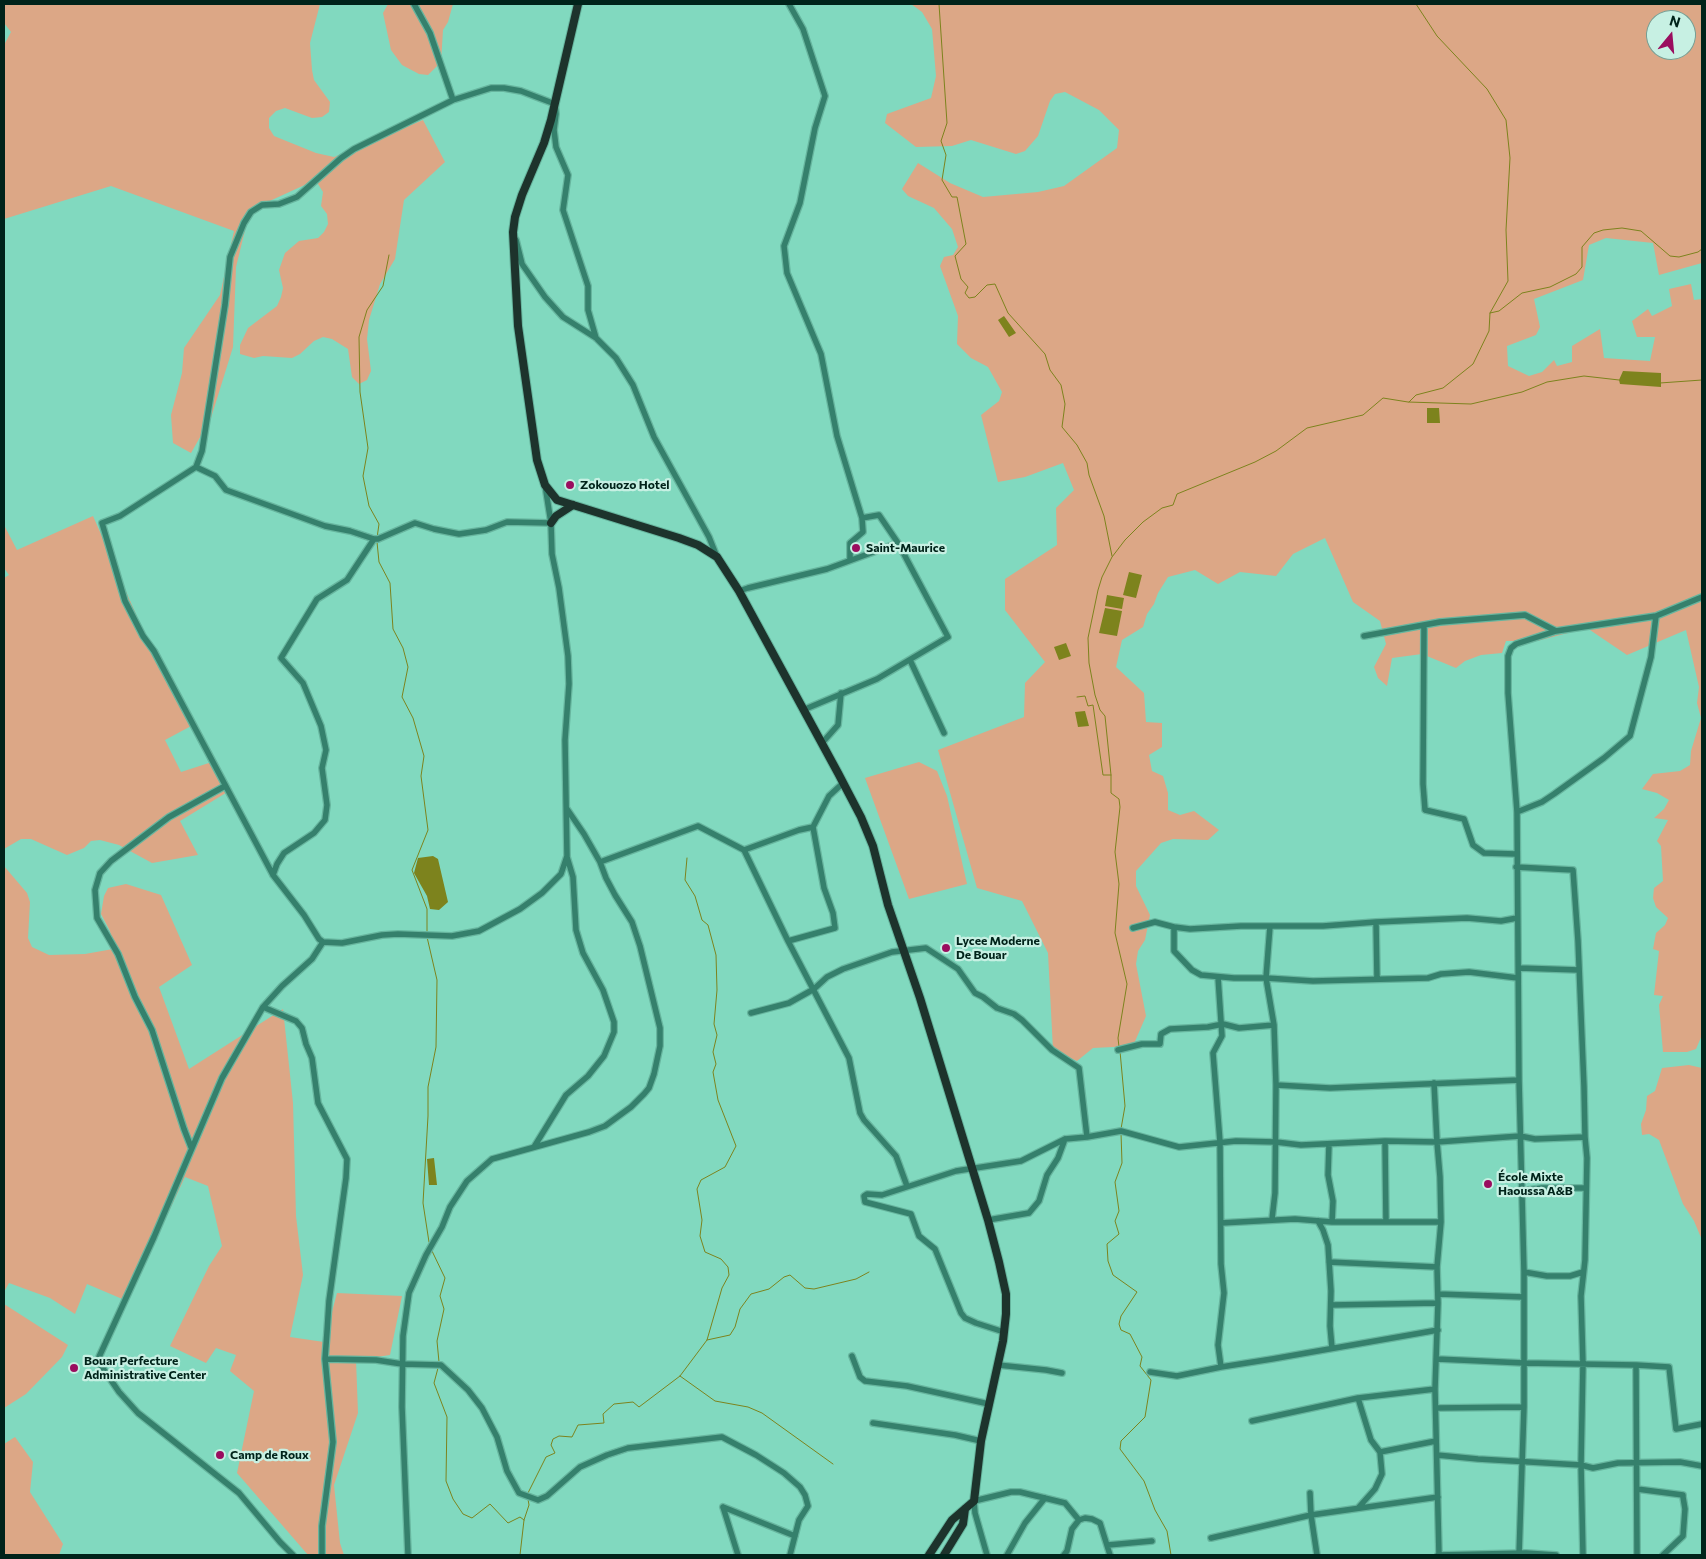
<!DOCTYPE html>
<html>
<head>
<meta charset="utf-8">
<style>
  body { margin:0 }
  #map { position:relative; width:1706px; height:1559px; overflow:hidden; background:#81d9bf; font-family:Commissioner,sans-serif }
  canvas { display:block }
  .frame { position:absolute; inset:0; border:5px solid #00231a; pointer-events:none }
  .north { position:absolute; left:1646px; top:10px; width:50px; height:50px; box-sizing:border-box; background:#c7f0e3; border:1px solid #779e93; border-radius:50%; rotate:17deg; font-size:14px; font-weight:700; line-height:20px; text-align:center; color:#00231a }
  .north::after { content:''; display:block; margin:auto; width:18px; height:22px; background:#9a0d5f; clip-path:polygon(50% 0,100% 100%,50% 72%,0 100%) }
</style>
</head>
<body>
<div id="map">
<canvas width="1706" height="1559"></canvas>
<div class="frame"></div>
<div class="north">N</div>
</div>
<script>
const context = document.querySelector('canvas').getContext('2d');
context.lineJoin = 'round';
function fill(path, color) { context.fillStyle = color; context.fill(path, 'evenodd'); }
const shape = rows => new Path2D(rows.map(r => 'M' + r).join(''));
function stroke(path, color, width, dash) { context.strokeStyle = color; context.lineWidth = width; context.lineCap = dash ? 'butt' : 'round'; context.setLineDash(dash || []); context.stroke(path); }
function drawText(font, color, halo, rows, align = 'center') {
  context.font = font + ' Commissioner,sans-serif'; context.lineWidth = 4.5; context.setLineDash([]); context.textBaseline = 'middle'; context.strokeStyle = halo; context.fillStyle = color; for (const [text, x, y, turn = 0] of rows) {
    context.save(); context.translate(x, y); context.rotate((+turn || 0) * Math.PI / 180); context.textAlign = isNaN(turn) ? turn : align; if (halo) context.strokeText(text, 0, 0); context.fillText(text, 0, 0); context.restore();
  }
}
fill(shape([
  [4,4,320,4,310,43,312,70,314,80,330,102,329,112,322,117,312,118,285,108,276,111,269,118,269,128,274,136,316,153,334,157,423,120,445,162,404,200,395,259,380,284,369,320,367,339,371,371,367,380,359,384,352,377,348,349,332,339,323,337,314,341,300,354,292,358,263,356,254,358,240,354,240,345,248,328,277,306,281,297,283,288,279,270,285,253,299,241,318,238,324,232,328,224,327,214,321,206,323,192,318,184,309,183,250,210,236,267,233,347,211,418,191,453,173,443,171,415,182,373,184,348,220,295,234,231,111,186,4,219,4,45,11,32,4,23],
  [388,4,453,4,448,22,443,30,441,62,428,75,419,74,402,65,391,50,383,13],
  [911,4,1702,4,1702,263,1659,275,1653,243,1606,238,1589,245,1583,280,1534,299,1540,327,1536,335,1507,346,1508,366,1529,376,1542,372,1554,360,1557,366,1572,362,1572,346,1600,329,1604,358,1650,361,1655,337,1637,337,1632,321,1648,309,1652,316,1672,306,1669,289,1691,284,1694,300,1702,299,1702,1035,1696,1049,1687,1052,1663,1052,1659,1005,1663,996,1654,995,1659,951,1653,949,1656,933,1665,925,1668,918,1656,907,1653,898,1654,888,1663,881,1661,846,1657,841,1668,820,1654,818,1664,809,1669,800,1657,793,1642,789,1653,774,1680,771,1690,765,1691,751,1701,718,1697,703,1699,687,1686,630,1627,655,1587,628,1537,641,1506,641,1502,653,1481,655,1465,661,1456,668,1422,654,1392,658,1387,686,1378,678,1374,667,1386,644,1380,621,1353,602,1325,538,1293,554,1276,576,1240,572,1218,584,1195,570,1168,577,1158,593,1154,604,1147,614,1143,627,1122,640,1116,667,1144,693,1146,722,1162,723,1162,747,1149,755,1152,771,1163,776,1168,793,1168,810,1180,815,1194,811,1219,830,1208,840,1173,839,1161,843,1136,871,1136,886,1150,915,1145,940,1138,951,1136,964,1146,1016,1133,1046,1093,1048,1077,1061,1053,1050,1048,953,1022,901,977,888,938,750,1024,717,1025,683,1045,662,1005,610,1005,579,1057,545,1056,508,1074,490,1063,463,1025,477,998,482,981,415,999,401,1002,392,988,367,971,358,957,344,958,316,940,266,944,257,953,255,958,247,952,229,934,208,908,196,902,189,918,163,950,183,983,197,1038,192,1064,186,1117,148,1119,130,1099,110,1065,92,1055,94,1050,101,1038,136,1025,151,1016,154,971,140,952,146,916,147,885,123,887,114,931,98,936,76,932,29,922,12],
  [1656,20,1686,20,1686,50,1656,50],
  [93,516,139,621,193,725,165,740,181,772,212,762,229,791,180,821,198,855,152,863,119,845,100,840,91,841,84,848,67,855,31,839,21,839,4,849,4,578,9,575,4,568,4,525,17,550],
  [919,762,937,771,947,796,967,884,909,899,865,778],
  [4,866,27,893,30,902,28,938,32,947,49,955,85,954,113,949,110,931,101,914,104,896,108,888,126,884,161,895,192,965,159,987,189,1069,283,1009,293,1103,296,1216,303,1275,290,1337,324,1342,337,1293,402,1296,390,1355,356,1360,358,1413,334,1485,340,1543,344,1555,308,1555,237,1473,254,1391,230,1371,236,1355,216,1348,206,1363,170,1346,209,1266,222,1246,208,1186,185,1177,127,1301,87,1284,75,1314,50,1298,9,1283,4,1292],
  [1689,1065,1702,1068,1702,1240,1694,1221,1683,1204,1659,1140,1649,1134,1642,1135,1641,1124,1646,1110,1647,1096,1655,1091,1662,1068],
  [4,1304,68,1345,62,1357,26,1394,4,1408],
  [15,1437,33,1462,30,1492,63,1544,59,1555,4,1555,4,1444]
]), '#dca786');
fill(shape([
  [1004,316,1016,333,1009,337,998,320],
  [1623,371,1661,373,1661,387,1620,384,1619,380],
  [1427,408,1439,408,1440,423,1427,423],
  [1129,572,1142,575,1136,598,1123,595],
  [1107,595,1124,598,1122,609,1105,606],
  [1105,608,1122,611,1117,636,1099,633],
  [1066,643,1071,656,1059,660,1054,647],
  [1085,711,1089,726,1078,727,1075,712],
  [433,856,438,859,448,902,439,910,430,909,427,896,414,873,418,858],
  [434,1158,437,1185,429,1185,427,1159]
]), '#7d831d');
stroke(shape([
  [939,4,947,123,941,141,946,155,942,180,952,197,957,197,966,244,955,256,961,279,968,287,965,293,969,298,975,297,987,285,995,284,1008,313,1045,354,1050,370,1061,385,1065,404,1062,427,1077,445,1087,463,1089,475,1104,516,1112,556],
  [1490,313,1499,311,1522,293,1550,287,1576,274,1582,267,1582,247,1594,233,1603,230,1622,228,1641,231,1670,256,1679,257,1698,252,1702,249],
  [1660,383,1702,380],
  [1409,402,1416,395,1443,388,1473,364,1489,331,1490,313,1508,281,1506,230,1510,158,1506,120,1487,89,1437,36,1416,4],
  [377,538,379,524,369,506,363,476,368,448,360,392,359,337,367,310,383,286,389,255],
  [377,542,379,562,390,583,393,629,403,648,408,667,402,697,413,718,424,756,421,776,428,830,412,870,427,909,427,933],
  [1077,697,1085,696,1088,706,1093,705,1103,775,1111,775],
  [427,937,437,980,436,1047,428,1087,428,1116,423,1203,429,1242],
  [1119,1047,1118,1038,1127,984,1115,933,1119,884,1115,852,1120,807,1119,799,1111,793,1111,775,1105,716,1100,710,1095,695,1089,663,1088,638,1098,590,1102,577,1112,557,1125,540,1143,522,1162,508,1173,505,1177,494,1255,462,1276,451,1307,428,1363,415,1383,398,1408,402,1471,404,1522,392,1547,382,1584,376,1619,380],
  [1120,1051,1125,1106,1121,1129],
  [1121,1133,1122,1163,1115,1182,1119,1211,1115,1221,1119,1234,1107,1244,1108,1261,1113,1275,1137,1292,1121,1316,1119,1324,1121,1330,1130,1334,1142,1357,1140,1366,1151,1380,1145,1417,1121,1441,1120,1449,1144,1481,1155,1510,1167,1531,1171,1555],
  [432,1251,445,1278,440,1296,444,1309,437,1341,439,1362],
  [707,1340,730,1335,735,1327,740,1309,751,1294,769,1289,784,1277,790,1275,805,1288,814,1289,856,1279,869,1272],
  [438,1368,434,1383,447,1417,446,1481,453,1499,463,1514,472,1518,490,1504,508,1523,520,1517,524,1520],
  [680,1376,715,1401,748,1407,762,1413,833,1464],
  [528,1493,546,1457,555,1453,551,1445,553,1439,559,1436,572,1437,578,1425,604,1423,603,1414,614,1404,633,1402,639,1407,680,1376,707,1340,722,1288,729,1275,728,1267,721,1259,705,1252,700,1236,702,1220,697,1189,701,1180,725,1167,736,1146,718,1100,713,1072,716,1064,713,1052,717,1035,714,1024,717,990,716,955,708,925,702,920,695,896,685,880,687,858],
  [520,1555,524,1520,529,1505,528,1499]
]), '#7d831d', 1);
const minor = shape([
  [414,4,430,33,453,100],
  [789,4,803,29,825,96,815,128,800,203,784,246,787,273,821,354,837,436,862,518,879,515,898,543,948,637,877,679,803,710],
  [516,240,522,264,545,297,563,317,596,338,616,358,633,385,654,437,709,537,717,557],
  [196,467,215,476,226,490,325,526,350,531,374,539,378,539,415,523,434,529,459,534,486,530,507,522,551,523],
  [545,485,551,523,552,554,559,588,568,656,569,684,565,740,567,856,561,874,542,893,520,909,479,931,452,936,398,934,382,935,342,943,323,942,319,939,304,915,273,875,154,651,143,636,125,601,102,523,120,516,196,467,202,451,225,305,230,257,244,223,251,212,262,205,279,204,297,197,341,158,354,149,453,100,491,88,504,88,521,91,555,104,556,114,554,130,556,147,568,175,563,210,588,286,588,310,596,338],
  [850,560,850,543,863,532,862,518],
  [739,591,748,588,827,569,898,543],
  [1424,626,1423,784,1425,810,1464,819,1473,845,1484,853,1516,854],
  [1364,636,1440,622,1525,615,1556,631],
  [910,660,944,733],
  [822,743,838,725,841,693],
  [1517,812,1542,802,1554,794,1604,758,1630,736,1651,657,1656,616],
  [744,850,788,941,849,1058,860,1113,864,1120,896,1156,907,1186],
  [600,862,698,826,744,850,799,830,813,827],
  [1516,867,1573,870,1578,941,1584,1087,1585,1137],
  [273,875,277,864,284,853,314,833,325,820,327,805,322,768,326,750,321,726,303,683,281,658,317,599,347,580,374,539],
  [1376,922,1377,978],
  [1270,926,1266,978,1274,1025,1276,1085,1275,1193,1272,1219],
  [1174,927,1174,951,1192,970,1201,975,1234,978,1266,978,1313,981,1428,978,1441,974,1469,972,1518,978],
  [1133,928,1155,922,1174,927,1190,929,1241,926,1323,926,1376,922,1467,918,1501,921,1517,918],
  [788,941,835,928,833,913,824,888,813,827,829,796,843,783],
  [1519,968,1579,970],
  [1218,977,1222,1036,1213,1053,1220,1142,1221,1264,1224,1293,1218,1345,1221,1367],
  [263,1007,296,1021,302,1028,306,1044,312,1058,318,1103,347,1159,346,1178,329,1301,327,1332,325,1359,333,1442,322,1526,322,1555],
  [751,1013,789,1003,814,989,827,977,843,969,892,952,926,948,958,969,975,993,983,997,997,1008,1014,1014,1022,1020,1052,1050,1079,1068,1087,1137],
  [1118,1050,1142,1044,1160,1044,1161,1034,1170,1029,1208,1027,1223,1024,1239,1028,1274,1025],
  [1434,1083,1437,1142,1440,1177,1441,1222,1437,1267,1438,1303,1435,1389,1439,1555],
  [1276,1085,1330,1088,1519,1080],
  [1385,1141,1386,1222],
  [1329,1144,1328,1175,1333,1201,1332,1222],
  [191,1147,184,1129,152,1030,135,997,118,954,97,918,95,890,100,873,111,861,169,817,225,786],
  [534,1147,566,1095,588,1076,604,1056,614,1032,614,1022,603,990,583,953,576,930,573,877,567,857],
  [1521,1191,1542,1188,1586,1188],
  [988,1220,1029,1213,1039,1201,1047,1175,1058,1158,1065,1139],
  [1318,1221,1323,1230,1328,1245,1331,1291,1330,1326,1332,1348],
  [1221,1223,1295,1219,1332,1222,1441,1222],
  [1329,1262,1437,1267],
  [1524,1272,1547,1276,1570,1276,1583,1272],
  [1438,1294,1524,1297],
  [1331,1305,1438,1303],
  [1004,1332,976,1323,965,1318,961,1313,935,1249,919,1236,911,1214,865,1202,864,1196,867,1194,882,1195,956,1171,1021,1161,1065,1139,1087,1137,1121,1131,1179,1147,1236,1141,1276,1142,1301,1145,1385,1141,1437,1142,1520,1136,1535,1139,1585,1137,1587,1158,1585,1260,1581,1296,1583,1364,1581,1465,1583,1555],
  [852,1356,860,1377,865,1381,907,1386,989,1404],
  [325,1359,376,1360,402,1364,441,1365,468,1390,482,1408,497,1437,507,1471,519,1493,538,1500,547,1496,580,1467,607,1455,628,1448,722,1437,756,1455,784,1473,800,1487,805,1495,808,1506,799,1520,790,1555],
  [1437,1359,1524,1363,1636,1365,1637,1555],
  [998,1365,1046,1370,1062,1373],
  [1636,1365,1669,1367,1676,1429,1702,1424],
  [1150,1372,1177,1376,1221,1367,1272,1359,1438,1330],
  [1358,1398,1371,1440,1380,1452,1382,1474,1375,1489,1359,1507],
  [1436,1408,1524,1407],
  [1252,1421,1358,1398,1435,1389],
  [873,1423,955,1435,981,1441],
  [1380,1452,1436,1441],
  [1437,1455,1478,1459,1581,1465,1593,1468,1618,1463,1680,1462,1702,1466],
  [1637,1489,1683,1495,1683,1497,1685,1509,1683,1536,1663,1555],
  [1310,1493,1311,1515,1317,1555],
  [723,1507,795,1536],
  [723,1507,738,1555],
  [1211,1538,1311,1515,1438,1497],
  [1108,1545,1152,1541],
  [293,1555,280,1542,239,1493,138,1413,119,1392,100,1364,99,1357,154,1237,222,1078,263,1007,282,986,312,959,323,942],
  [408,1555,402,1407,403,1336,409,1293,426,1255,442,1227,450,1207,467,1181,492,1159,589,1132,605,1126,631,1107,644,1094,649,1088,654,1074,660,1046,660,1028,640,946,632,922,615,895,606,878,600,862,584,834,567,809],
  [987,1555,975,1513,974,1501,1011,1492,1020,1492,1065,1503,1079,1520],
  [1007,1555,1025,1523,1045,1498],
  [1064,1555,1067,1551,1072,1529,1079,1520,1085,1518,1092,1519,1100,1523,1110,1555],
  [1438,1555,1526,1553,1556,1555],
  [1519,1555,1524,1407,1524,1272,1519,1080,1517,812,1508,693,1508,656,1511,648,1516,644,1556,631,1656,616,1702,597]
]);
const major = shape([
  [578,4,551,120,544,143,522,195,515,217,513,232,518,326,537,460,545,485,557,500,679,538,698,545,717,557,739,591,838,773,861,817,873,846,888,905,920,998,988,1220,999,1262,1006,1294,1006,1314,1003,1341,981,1441,974,1501,952,1520,929,1555],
  [551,523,556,516,573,505],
  [944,1555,963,1524,965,1509]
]);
stroke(minor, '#67b59e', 8);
stroke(major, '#67b59e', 10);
stroke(minor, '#35806c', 5.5);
stroke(major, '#1d332c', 8);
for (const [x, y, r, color] of [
  [570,485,5,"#9a0d5f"],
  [856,548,5,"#9a0d5f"],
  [946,948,5,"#9a0d5f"],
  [1488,1184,5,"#9a0d5f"],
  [74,1368,5,"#9a0d5f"],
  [220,1455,5,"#9a0d5f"]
]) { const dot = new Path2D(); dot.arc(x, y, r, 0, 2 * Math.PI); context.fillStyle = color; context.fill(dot); stroke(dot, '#c7f0e3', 2); }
drawText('bold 12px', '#00231a', '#c7f0e3', [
  ["Zokouozo Hotel",580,485],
  ["Saint-Maurice",866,548],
  ["Lycee Moderne",956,941],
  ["De Bouar",956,955],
  ["École Mixte",1498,1177],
  ["Haoussa A&B",1498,1191],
  ["Bouar Perfecture",84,1361],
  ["Administrative Center",84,1375],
  ["Camp de Roux",230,1455]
], 'left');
</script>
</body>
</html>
